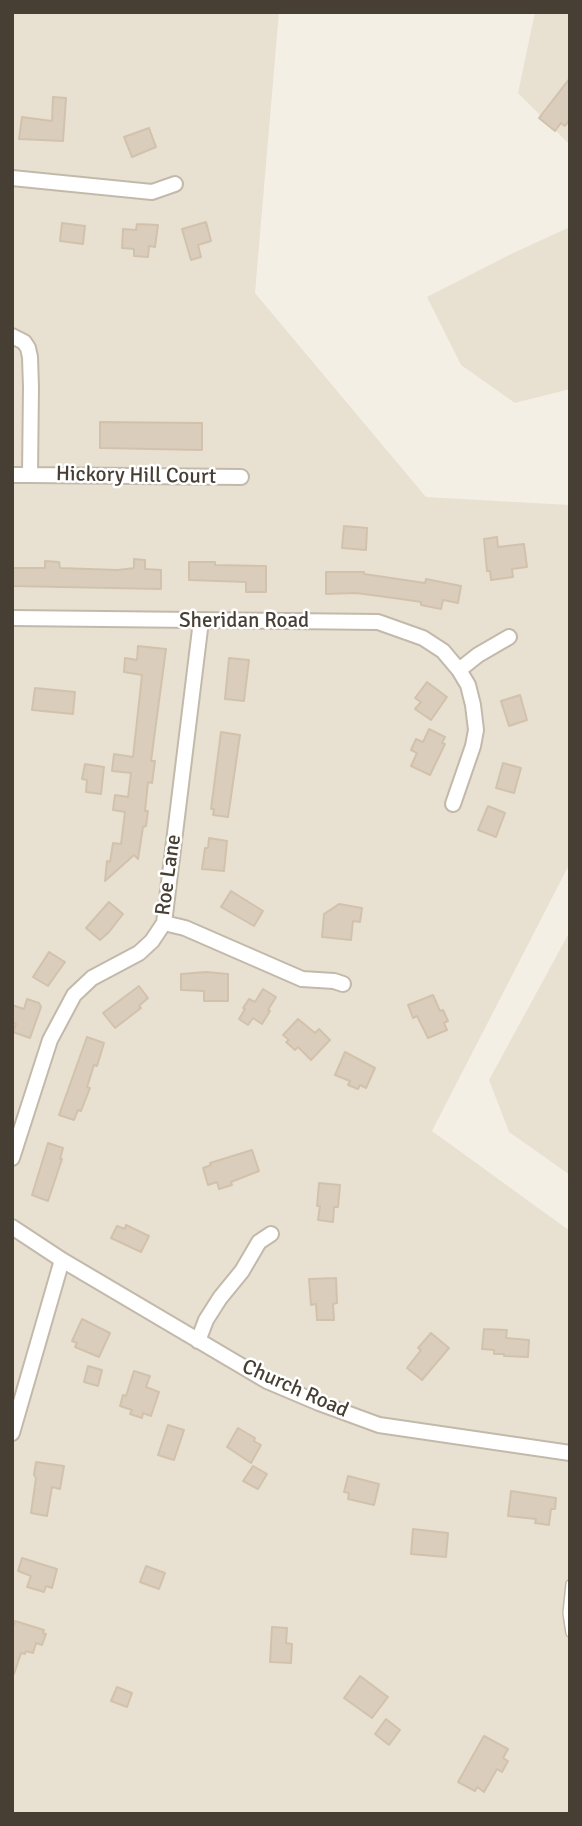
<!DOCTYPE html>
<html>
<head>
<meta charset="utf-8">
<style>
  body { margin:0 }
  #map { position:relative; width:582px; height:1826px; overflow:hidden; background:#f4efe5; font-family:Signika,sans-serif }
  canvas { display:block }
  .frame { position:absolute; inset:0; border:14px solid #473f34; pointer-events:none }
</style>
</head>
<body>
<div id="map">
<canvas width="582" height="1826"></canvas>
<div class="frame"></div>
</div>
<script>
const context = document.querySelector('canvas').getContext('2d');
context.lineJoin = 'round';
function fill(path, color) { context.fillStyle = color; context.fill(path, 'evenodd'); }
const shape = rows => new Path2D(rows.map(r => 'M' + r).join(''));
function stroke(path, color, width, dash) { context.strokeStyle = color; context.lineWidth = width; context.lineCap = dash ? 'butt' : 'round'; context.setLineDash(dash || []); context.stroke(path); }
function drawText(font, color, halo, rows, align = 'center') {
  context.font = font + ' Signika,sans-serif'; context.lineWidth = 5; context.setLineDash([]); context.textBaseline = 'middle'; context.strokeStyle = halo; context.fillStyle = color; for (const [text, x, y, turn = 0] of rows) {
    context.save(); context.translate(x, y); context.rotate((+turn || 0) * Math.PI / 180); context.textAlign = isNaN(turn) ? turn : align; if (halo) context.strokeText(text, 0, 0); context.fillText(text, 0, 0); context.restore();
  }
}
fill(shape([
  [12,12,279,12,255,293,426,497,570,505,570,863,432,1131,570,1231,570,1814,12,1814],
  [535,12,570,12,570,145,518,93],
  [570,227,570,389,515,403,461,365,427,297,511,254],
  [570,931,570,1175,509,1132,489,1080]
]), '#e8e1d2');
const building = shape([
  [570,78,570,119,565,126,561,123,555,131,539,118,570,78],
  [53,97,66,98,63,141,19,139,22,117,52,121,53,97],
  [149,128,156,147,132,157,124,137,149,128],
  [206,222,211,241,198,245,201,257,191,260,182,229,206,222],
  [62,223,85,226,83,244,60,241,62,223],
  [137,224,158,225,155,247,149,246,148,257,134,256,134,249,122,248,123,229,136,230,137,224],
  [100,422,202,423,202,450,100,448,100,422],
  [344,526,367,528,366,550,342,548,344,526],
  [497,537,498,547,524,544,527,567,512,569,513,577,491,580,490,571,487,571,484,539,497,537],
  [134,559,145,560,145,569,161,570,161,589,12,586,12,568,45,568,45,561,59,562,60,568,118,570,134,568,134,559],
  [189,562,215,562,215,565,266,566,266,592,246,592,246,582,189,580,189,562],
  [326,572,364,572,364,574,425,583,426,579,461,586,458,603,443,600,441,609,421,605,421,602,401,599,356,593,326,594,326,572],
  [138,646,166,649,151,761,155,761,152,783,148,782,145,811,148,811,146,826,143,827,138,859,134,855,105,881,107,861,110,862,113,843,121,844,125,812,113,810,115,795,128,797,131,773,112,771,114,754,133,757,142,675,124,672,125,658,137,660,138,646],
  [229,658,249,660,244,701,225,699,229,658],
  [427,682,447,697,431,720,415,709,421,702,415,698,427,682],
  [35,688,75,692,73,714,32,710,35,688],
  [520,695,527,720,509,726,501,701,520,695],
  [429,729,445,737,442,743,445,744,430,775,411,766,417,753,411,750,416,739,423,742,429,729],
  [221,732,240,735,228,817,213,815,214,809,211,809,221,732],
  [503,763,521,768,514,793,496,788,503,763],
  [85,764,104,767,101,794,86,792,87,780,82,779,85,764],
  [488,806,505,813,496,837,478,830,488,806],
  [209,838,227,841,224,871,202,869,205,848,208,848,209,838],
  [231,891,263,911,254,926,221,907,231,891],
  [109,902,123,914,109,932,100,940,86,928,109,902],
  [339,904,362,908,360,922,353,921,351,940,322,937,324,914,339,904],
  [49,952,65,962,48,986,33,977,49,952],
  [206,972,228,974,228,1001,204,1001,204,991,181,990,181,974,206,972],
  [139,986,148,998,139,1006,141,1008,115,1028,103,1013,139,986],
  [263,989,276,997,268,1010,270,1011,262,1024,253,1018,248,1025,239,1019,245,1009,243,1008,249,999,255,1002,263,989],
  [433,995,440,1011,443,1010,448,1021,444,1023,447,1030,428,1038,417,1016,413,1018,408,1005,433,995],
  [27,999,39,1003,41,1007,30,1038,13,1032,16,1024,12,1022,12,1005,24,1009,27,999],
  [298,1019,315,1033,319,1029,330,1040,311,1060,298,1047,295,1050,286,1042,289,1040,283,1035,298,1019],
  [87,1037,104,1043,97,1066,94,1065,87,1087,90,1088,81,1111,78,1110,74,1120,59,1115,87,1037],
  [345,1052,375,1068,366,1088,360,1085,358,1089,348,1085,350,1081,335,1075,345,1052],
  [48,1143,63,1148,60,1159,62,1159,48,1201,32,1195,48,1143],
  [252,1150,259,1171,231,1182,232,1185,219,1189,217,1182,208,1185,203,1168,211,1165,210,1163,252,1150],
  [319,1183,340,1185,338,1207,334,1207,333,1222,318,1220,320,1206,317,1206,319,1183],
  [126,1225,149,1236,141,1252,111,1238,117,1226,125,1229,126,1225],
  [336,1278,337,1303,333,1304,334,1320,317,1320,316,1304,311,1305,309,1279,336,1278],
  [82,1319,110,1333,99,1357,75,1347,77,1343,72,1341,82,1319],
  [484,1329,507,1330,506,1338,529,1340,528,1357,504,1356,504,1354,494,1354,494,1350,482,1349,484,1329],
  [431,1333,449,1348,422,1380,407,1368,421,1350,418,1348,431,1333],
  [88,1366,102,1370,98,1386,84,1382,88,1366],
  [134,1371,150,1376,146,1387,159,1392,151,1416,143,1413,142,1418,130,1414,132,1410,120,1406,123,1395,126,1396,134,1371],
  [168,1425,184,1430,174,1460,158,1455,168,1425],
  [238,1428,255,1438,254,1441,261,1445,251,1463,227,1447,238,1428],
  [36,1462,64,1466,60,1489,52,1487,47,1516,31,1513,36,1478,34,1475,36,1462],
  [253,1466,267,1474,258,1489,243,1481,253,1466],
  [348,1476,379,1484,374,1505,348,1499,349,1493,344,1492,348,1476],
  [511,1491,556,1498,555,1509,551,1509,549,1525,535,1523,536,1519,508,1516,511,1491],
  [413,1529,448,1533,446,1557,411,1554,413,1529],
  [22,1558,57,1569,52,1588,46,1586,44,1592,27,1587,31,1576,18,1571,22,1558],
  [146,1566,165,1573,159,1589,140,1582,146,1566],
  [15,1621,44,1630,43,1633,46,1634,42,1645,36,1643,33,1653,26,1651,25,1654,21,1653,14,1674,12,1674,12,1631,15,1621],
  [272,1627,287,1628,286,1643,292,1644,291,1663,270,1662,272,1627],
  [360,1676,388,1697,372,1718,344,1698,360,1676],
  [117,1687,132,1693,127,1707,111,1701,117,1687],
  [386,1719,400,1730,389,1745,375,1734,386,1719],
  [484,1736,508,1749,503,1758,508,1761,502,1772,497,1769,484,1792,477,1787,475,1791,458,1782,484,1736]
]);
fill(building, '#dacdbc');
stroke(building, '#d2c2ac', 2);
const lane = shape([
  [570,1584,567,1613,570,1633]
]);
const street = shape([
  [12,178,152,192,175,184],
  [12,336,24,342,28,348,30,357,31,387,30,475,12,475],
  [30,475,241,477],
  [12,618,378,622,423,638,443,651,459,670,468,685,473,705,476,730,473,746,453,804],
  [459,670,478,655,509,637],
  [164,923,185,928,302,979,334,981,343,984],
  [12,1158,50,1040,74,995,92,978,139,953,152,941,164,923,201,621],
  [12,1227,62,1260,267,1381,319,1403,379,1425,570,1453],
  [198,1341,206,1320,220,1298,242,1271,259,1242,271,1234],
  [12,1433,62,1260]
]);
stroke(lane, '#c3b9aa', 10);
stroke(street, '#c3b9aa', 18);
stroke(lane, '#fff', 7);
stroke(street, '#fff', 14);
drawText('21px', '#473f34', '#fff', [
  ["Hickory Hill Court",136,476,1],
  ["Sheridan Road",244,621],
  ["Roe Lane",169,875,-82],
  ["Church Road",295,1389,24]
]);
</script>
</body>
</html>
